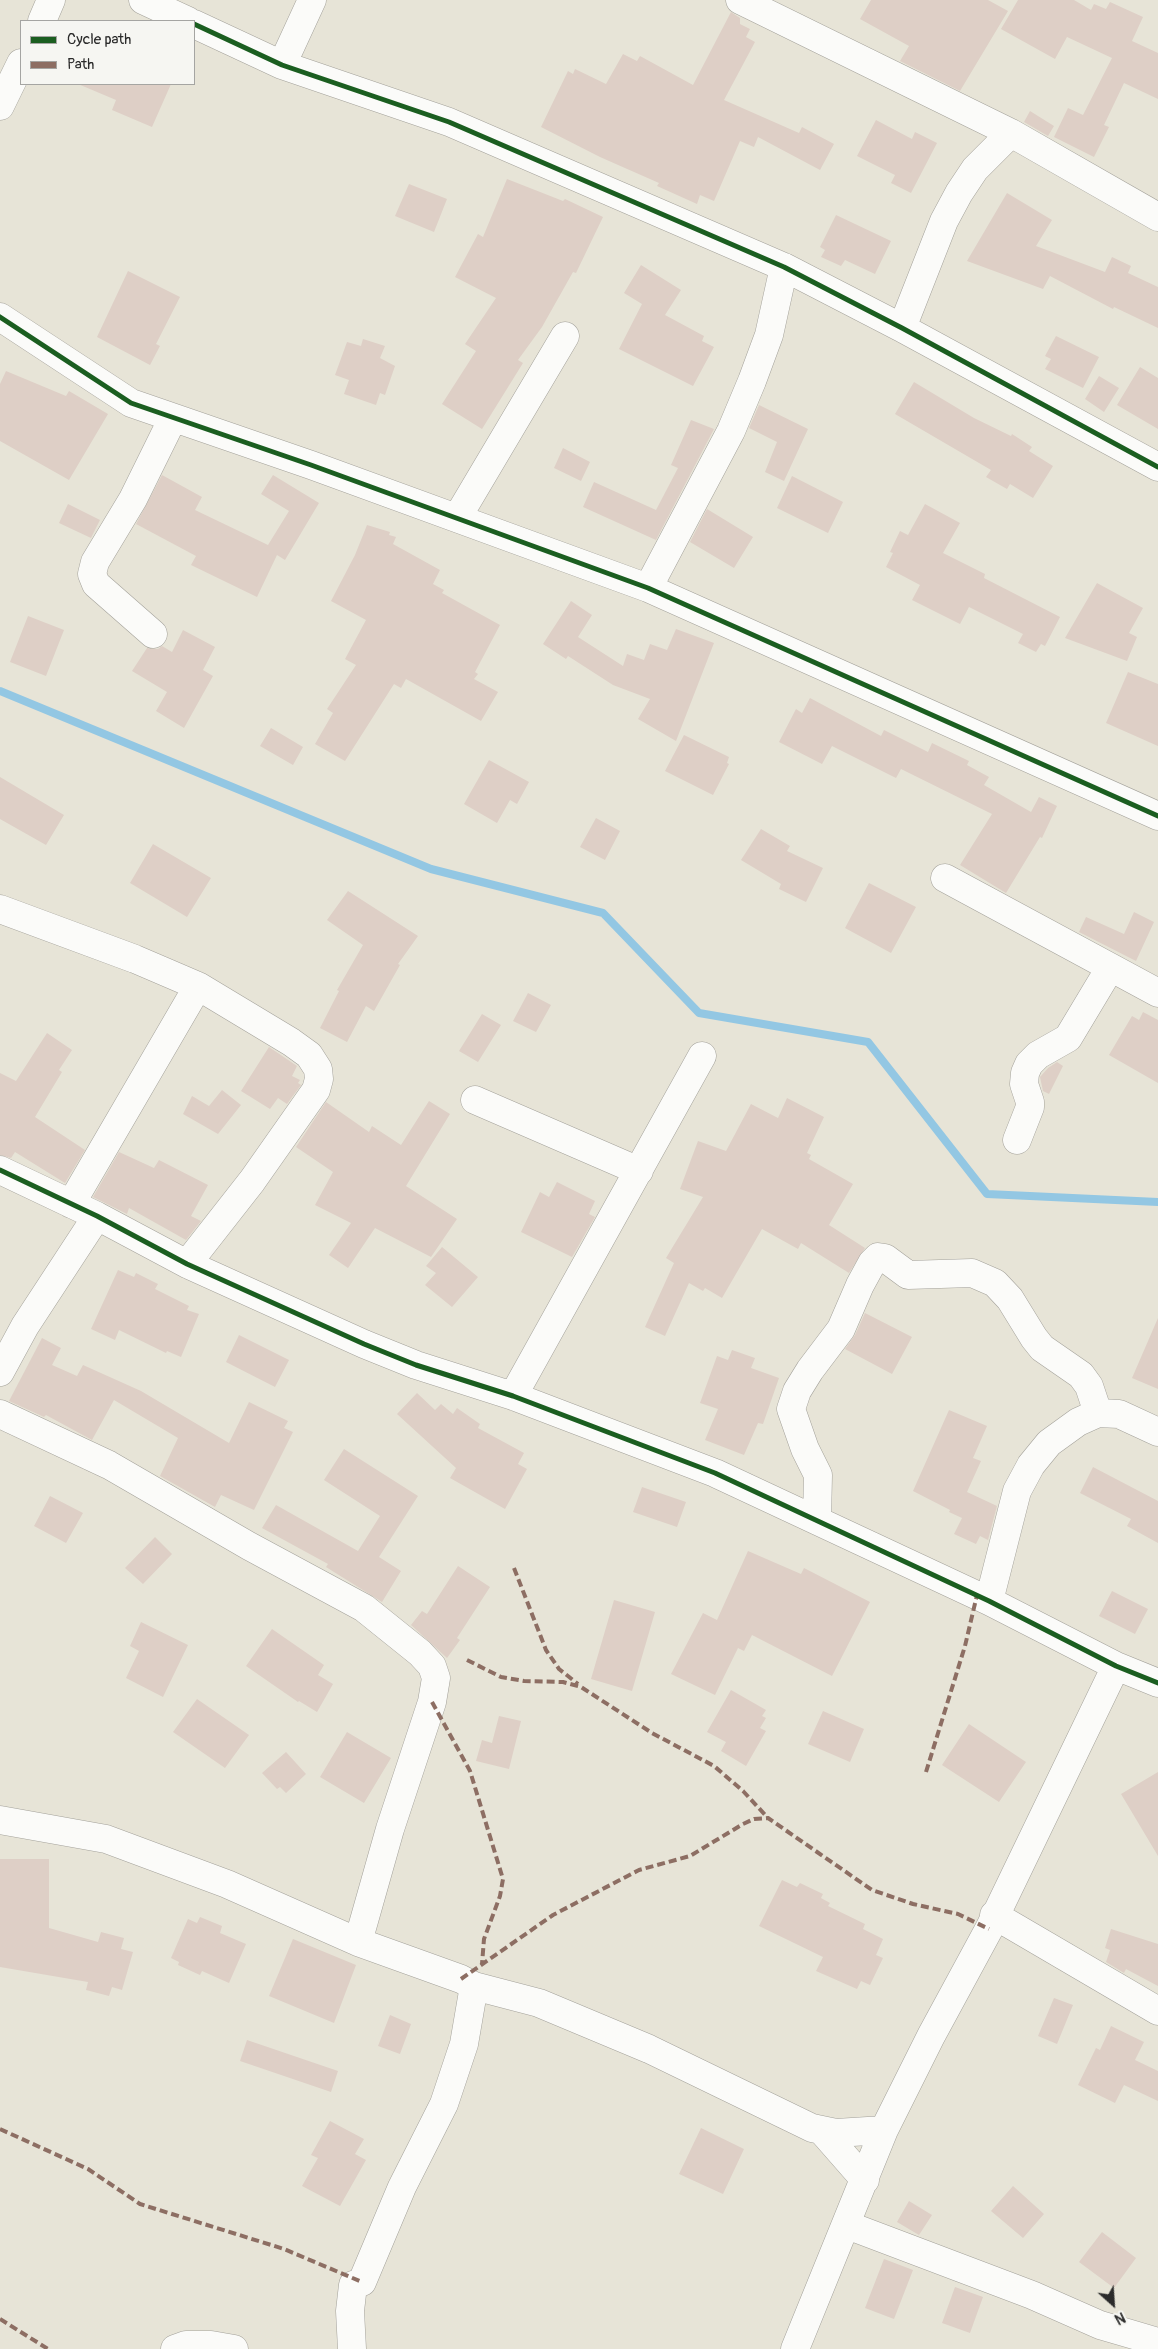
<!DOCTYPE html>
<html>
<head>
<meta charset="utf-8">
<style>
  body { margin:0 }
  #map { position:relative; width:1158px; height:2349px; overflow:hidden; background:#e7e4d7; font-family:Pangolin,sans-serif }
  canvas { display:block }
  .legend { position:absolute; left:20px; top:20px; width:175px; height:65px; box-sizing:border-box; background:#f6f6f2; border:1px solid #a5a5a2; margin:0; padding:6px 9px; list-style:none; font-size:15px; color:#2b2b2b }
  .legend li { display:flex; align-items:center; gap:10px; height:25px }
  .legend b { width:25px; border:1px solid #a5a5a2 }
  .north { position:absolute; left:1088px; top:2279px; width:50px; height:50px; -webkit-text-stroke:4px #f6f6f2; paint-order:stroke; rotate:154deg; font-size:14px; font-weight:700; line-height:20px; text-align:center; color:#2b2b2b }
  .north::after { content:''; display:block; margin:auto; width:18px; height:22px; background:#2b2b2b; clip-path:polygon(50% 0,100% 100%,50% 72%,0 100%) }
</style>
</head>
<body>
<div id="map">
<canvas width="1158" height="2349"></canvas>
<ul class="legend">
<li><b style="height:6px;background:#1b5e20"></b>Cycle path</li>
<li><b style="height:6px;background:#8d6e63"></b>Path</li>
</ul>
<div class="north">N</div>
</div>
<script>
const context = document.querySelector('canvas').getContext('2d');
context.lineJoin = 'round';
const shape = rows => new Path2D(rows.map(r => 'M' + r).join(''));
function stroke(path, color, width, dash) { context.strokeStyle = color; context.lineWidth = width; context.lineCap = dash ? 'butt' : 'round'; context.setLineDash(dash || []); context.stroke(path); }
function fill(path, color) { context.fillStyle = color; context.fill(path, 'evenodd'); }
stroke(shape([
  [0,691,431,869,603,913,699,1013,868,1042,987,1194,1158,1202]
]), '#93c7e3', 8);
fill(shape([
  [871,0,988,0,1008,11,960,91,900,61,909,46,860,19],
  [1018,0,1074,0,1091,10,1094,4,1106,9,1110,2,1143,17,1132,41,1158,53,1158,99,1124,83,1104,125,1109,127,1094,157,1054,137,1068,108,1083,115,1112,58,1067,37,1055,59,1001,29],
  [731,12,740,18,740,24,750,29,746,37,755,42,724,100,799,133,802,127,834,144,820,170,758,137,754,147,740,141,714,201,700,195,697,204,657,186,659,183,600,157,541,127,568,71,573,74,575,69,606,84,623,54,637,61,640,56,693,85],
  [78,84,171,84,152,127,112,110,116,100],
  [1030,111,1054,126,1048,136,1024,122],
  [876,120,912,139,915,132,937,143,911,193,891,183,895,175,857,156],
  [507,179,563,201,565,199,603,217,576,273,573,272,542,327,518,360,523,363,482,429,442,404,476,351,465,344,496,298,455,277,478,234,483,237],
  [409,184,447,199,434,232,395,216],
  [1007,193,1052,220,1036,246,1105,272,1112,257,1131,266,1128,273,1158,287,1158,328,1114,307,1113,309,1050,276,1043,289,967,261],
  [836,215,891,241,875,274,845,260,841,266,821,257,825,250,820,247],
  [641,265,681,290,665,315,704,336,702,341,714,347,693,386,619,349,642,304,624,293],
  [128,271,180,297,156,344,160,346,150,365,97,337],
  [1056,336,1099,357,1083,388,1045,369,1051,359,1045,356],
  [363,339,385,346,380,358,395,366,385,395,380,393,376,405,344,394,349,380,335,375,347,342,361,346],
  [1140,367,1158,378,1158,429,1117,405],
  [6,371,66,396,69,391,108,414,69,480,0,441,0,384],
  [1099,376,1119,388,1104,412,1085,399],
  [914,382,974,418,1011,436,1012,434,1032,447,1029,451,1053,466,1033,498,1010,484,1007,489,986,477,991,470,895,414],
  [759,405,808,429,784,481,765,472,777,442,749,428],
  [691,420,714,429,656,540,583,507,594,482,656,510,678,468,671,465],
  [563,448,590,462,581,481,554,468],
  [162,475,202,497,195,510,268,545,289,511,261,494,273,475,319,503,285,560,277,555,257,597,191,565,196,556,136,524],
  [792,476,843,502,828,533,777,508],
  [68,504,100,520,91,538,59,523],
  [925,504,960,523,943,553,985,574,984,578,1060,617,1045,646,1041,644,1036,652,1018,643,1023,634,969,607,960,624,912,600,920,585,886,567,893,553,890,552,900,531,908,535],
  [707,509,753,537,734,568,690,542],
  [367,525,390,532,389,535,396,537,393,544,440,570,433,584,444,590,442,593,500,625,475,672,478,674,474,679,498,692,481,721,406,679,401,688,394,684,345,761,315,744,333,713,327,709,356,665,345,659,366,620,331,601,355,555],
  [1097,583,1143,608,1129,633,1137,637,1127,661,1065,638],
  [571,601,592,615,578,637,623,666,627,654,644,660,650,644,667,650,676,629,714,643,676,741,638,719,650,699,613,685,568,656,566,659,543,644],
  [28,616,64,630,46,676,10,662],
  [183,630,215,647,203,670,213,676,184,728,156,711,167,692,132,671,147,648,158,649,162,646,172,652],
  [1128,672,1158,684,1158,746,1106,723],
  [810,698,881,736,884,730,928,752,932,743,969,761,967,765,989,777,984,785,1031,812,1039,797,1057,806,1042,838,1040,837,1006,893,960,865,992,814,901,769,896,778,832,746,822,764,779,742,796,709,802,713],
  [271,728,303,747,293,765,260,746],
  [684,735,729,757,727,763,729,764,713,795,665,771],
  [489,760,529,782,517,804,510,800,497,823,464,804],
  [0,777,64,815,46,845,0,819],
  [596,818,620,831,605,860,580,847],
  [761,829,790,846,787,851,823,868,806,902,779,889,781,884,741,860],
  [153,844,211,878,187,917,130,883],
  [869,883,916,907,891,953,845,928],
  [348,891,418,936,398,964,400,965,374,1011,366,1006,347,1042,320,1028,339,991,337,990,363,945,327,920],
  [1134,912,1154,922,1136,961,1079,932,1086,917,1124,934],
  [528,993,551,1005,536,1032,513,1021],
  [1143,1012,1158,1020,1158,1083,1109,1055,1132,1016,1139,1020],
  [482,1014,501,1025,478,1062,459,1051],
  [47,1033,72,1050,59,1070,62,1072,35,1117,85,1150,65,1183,15,1152,11,1158,0,1155,0,1073,16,1081],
  [269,1047,297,1066,292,1076,300,1080,298,1083,301,1085,287,1104,278,1098,270,1109,241,1091],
  [1057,1062,1063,1066,1049,1094,1043,1091,1040,1077,1048,1068],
  [222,1090,241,1105,218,1134,183,1114,192,1096,209,1106],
  [787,1098,824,1117,807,1153,811,1155,809,1159,853,1184,829,1225,865,1248,849,1273,801,1243,798,1249,762,1229,722,1298,705,1288,703,1291,689,1283,665,1336,645,1327,674,1263,666,1258,703,1197,680,1189,698,1141,726,1151,751,1104,778,1118],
  [429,1101,450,1114,406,1186,457,1219,431,1257,375,1228,348,1268,329,1255,351,1223,315,1205,333,1172,296,1147,326,1102,369,1132,372,1126,401,1145],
  [119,1152,154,1168,159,1160,208,1185,191,1216,201,1221,186,1240,129,1208,127,1214,93,1197],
  [557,1182,595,1201,589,1214,595,1217,572,1257,521,1232,540,1192,549,1197],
  [442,1247,478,1277,452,1307,425,1285,436,1273,426,1266],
  [118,1270,134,1277,136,1273,158,1284,155,1289,189,1306,187,1310,199,1314,181,1357,167,1351,166,1353,119,1330,115,1340,91,1329],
  [865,1313,912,1337,892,1374,845,1349,855,1335],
  [1158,1318,1158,1389,1132,1378],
  [239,1335,289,1360,275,1387,226,1362],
  [42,1338,61,1348,52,1365,77,1376,83,1365,141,1391,229,1443,249,1402,288,1421,284,1428,293,1432,254,1510,221,1495,215,1507,160,1476,178,1438,114,1400,92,1440,46,1415,44,1417,9,1401],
  [732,1350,755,1358,751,1368,779,1378,763,1424,758,1423,744,1455,705,1440,718,1409,700,1403,717,1356,728,1360],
  [417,1393,435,1410,441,1404,453,1414,457,1408,480,1424,478,1428,524,1453,518,1464,527,1469,505,1509,450,1478,456,1468,397,1414],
  [949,1410,987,1426,973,1458,981,1461,967,1492,997,1506,988,1540,980,1536,976,1544,954,1534,962,1518,949,1512,950,1510,913,1491],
  [344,1449,418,1496,379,1557,401,1571,382,1602,326,1567,328,1564,262,1528,276,1505,358,1551,380,1516,324,1480],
  [1093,1467,1158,1501,1158,1543,1127,1526,1131,1519,1080,1493],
  [642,1487,686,1502,677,1527,633,1512],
  [50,1496,83,1513,66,1543,34,1526],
  [155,1537,172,1554,143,1584,125,1568],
  [748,1551,801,1574,804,1568,870,1602,832,1676,752,1635,744,1651,738,1648,715,1695,671,1674,703,1613,717,1620],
  [458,1566,490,1587,457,1638,460,1640,447,1658,411,1625,422,1611,427,1614],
  [1112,1591,1148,1609,1135,1634,1099,1616],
  [614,1600,655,1612,632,1691,591,1679],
  [141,1622,188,1645,163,1697,126,1678,139,1651,130,1646],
  [272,1629,324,1665,318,1675,333,1684,317,1712,299,1701,298,1702,246,1666],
  [731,1690,766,1710,762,1716,766,1718,760,1728,766,1731,746,1766,721,1751,726,1742,707,1732],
  [197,1699,249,1735,225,1768,173,1732],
  [823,1711,864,1729,850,1762,808,1744],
  [499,1716,521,1721,509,1769,476,1761,482,1740,492,1743],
  [969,1724,1026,1762,999,1802,942,1765],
  [347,1732,391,1758,364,1803,320,1777],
  [286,1752,306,1774,286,1793,280,1787,277,1789,262,1773],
  [1158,1772,1158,1856,1121,1794],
  [0,1859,49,1859,49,1928,98,1942,101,1932,124,1938,121,1949,133,1952,122,1990,112,1987,109,1996,86,1990,88,1982,0,1967],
  [782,1880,797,1887,800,1883,823,1894,821,1898,830,1903,828,1906,865,1924,863,1929,883,1939,876,1955,883,1958,870,1985,861,1981,857,1989,816,1971,823,1957,759,1926],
  [200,1917,222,1926,220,1933,246,1944,229,1983,202,1971,200,1975,178,1965,179,1962,171,1958,188,1919,197,1923],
  [1111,1929,1158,1944,1158,1986,1126,1969,1124,1973,1106,1962,1110,1950,1105,1948],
  [293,1939,356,1965,334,2023,269,1996],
  [1054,1998,1073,2005,1057,2044,1038,2036],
  [390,2015,411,2024,400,2054,378,2046],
  [1111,2026,1144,2042,1135,2060,1158,2071,1158,2101,1124,2085,1115,2103,1078,2085,1096,2048,1100,2050],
  [247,2040,338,2071,331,2092,240,2061],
  [330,2121,364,2139,355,2154,366,2160,340,2206,302,2186,318,2158,311,2155],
  [701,2128,744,2149,723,2194,679,2174],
  [1013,2186,1044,2214,1023,2238,991,2211],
  [909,2201,932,2215,919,2235,897,2222],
  [1102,2232,1136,2258,1114,2288,1079,2262],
  [884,2259,913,2270,894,2319,865,2308],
  [955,2287,983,2297,970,2333,942,2323]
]), '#decfc6');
const minor = shape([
  [143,0,188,21],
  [740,0,1011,133,1158,217],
  [42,21,51,0],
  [194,24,282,65,449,122,784,267,902,328,1158,467],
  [282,65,312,0],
  [0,106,21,63],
  [0,317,131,403,311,465,648,588,1158,816],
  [902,328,944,221,959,193,975,169,1011,133],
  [457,518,565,336],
  [648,588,731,431,752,381,769,335,784,267],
  [153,634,96,584,92,574,95,562,133,499,173,418],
  [945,878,1158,993],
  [0,909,135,959,198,986,291,1042,309,1055,318,1069,319,1079,316,1090,252,1181,187,1264],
  [475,1100,639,1171],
  [1017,1140,1030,1107,1030,1102,1024,1084,1025,1073,1029,1064,1038,1055,1068,1038,1110,968],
  [0,1170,97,1216,187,1264,364,1344,416,1365,513,1396,715,1473,989,1601,1116,1666,1158,1683],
  [71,1204,198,986],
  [0,1372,25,1326,97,1216],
  [513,1396,702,1056],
  [0,1414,109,1465,249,1546,364,1608,420,1653,432,1666,436,1678,432,1702,390,1829,358,1942],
  [817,1520,818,1475,805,1449,791,1409,797,1391,810,1370,841,1329,860,1285,872,1263,878,1257,885,1258,908,1275,972,1273,995,1283,1010,1299,1034,1338,1042,1348,1081,1375,1089,1386,1098,1413],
  [989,1601,1017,1491,1031,1465,1049,1443,1078,1422,1098,1413,1119,1414,1158,1432],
  [0,1820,106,1839,227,1884,358,1942,461,1979,474,1986,539,2003,649,2049,812,2128,836,2133,884,2130],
  [994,1915,1158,2011],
  [823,2132,865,2180],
  [847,2225,1032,2295,1100,2325,1158,2342],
  [175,2349,186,2345,211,2345,234,2349],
  [352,2349,350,2311,353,2285,362,2282,402,2187,444,2104,464,2044,474,1986],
  [795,2349,884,2130,931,2036,989,1929,1116,1666]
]);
stroke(minor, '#a3a19a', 29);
stroke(minor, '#fbfbf9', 28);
stroke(shape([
  [514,1568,546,1650,559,1669,578,1684],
  [467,1660,501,1677,524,1681,563,1682,581,1687,652,1733,714,1766,743,1791,768,1818],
  [432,1702,470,1771,503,1879,500,1896,484,1939,482,1964],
  [926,1772,965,1646,977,1595],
  [461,1979,553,1915,639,1870,690,1856,743,1824,754,1819,768,1818,872,1890,913,1904,958,1914,989,1929],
  [0,2129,88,2169,140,2204,284,2249,362,2282],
  [0,2319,48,2349]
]), '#8d6e63', 4, [8, 4]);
stroke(shape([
  [194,24,282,65,449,122,784,267,902,328,1158,467],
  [0,317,131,403,311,465,648,588,1158,816],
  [0,1170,97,1216,187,1264,364,1344,416,1365,513,1396,715,1473,989,1601,1116,1666,1158,1683]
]), '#1b5e20', 5);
</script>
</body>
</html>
